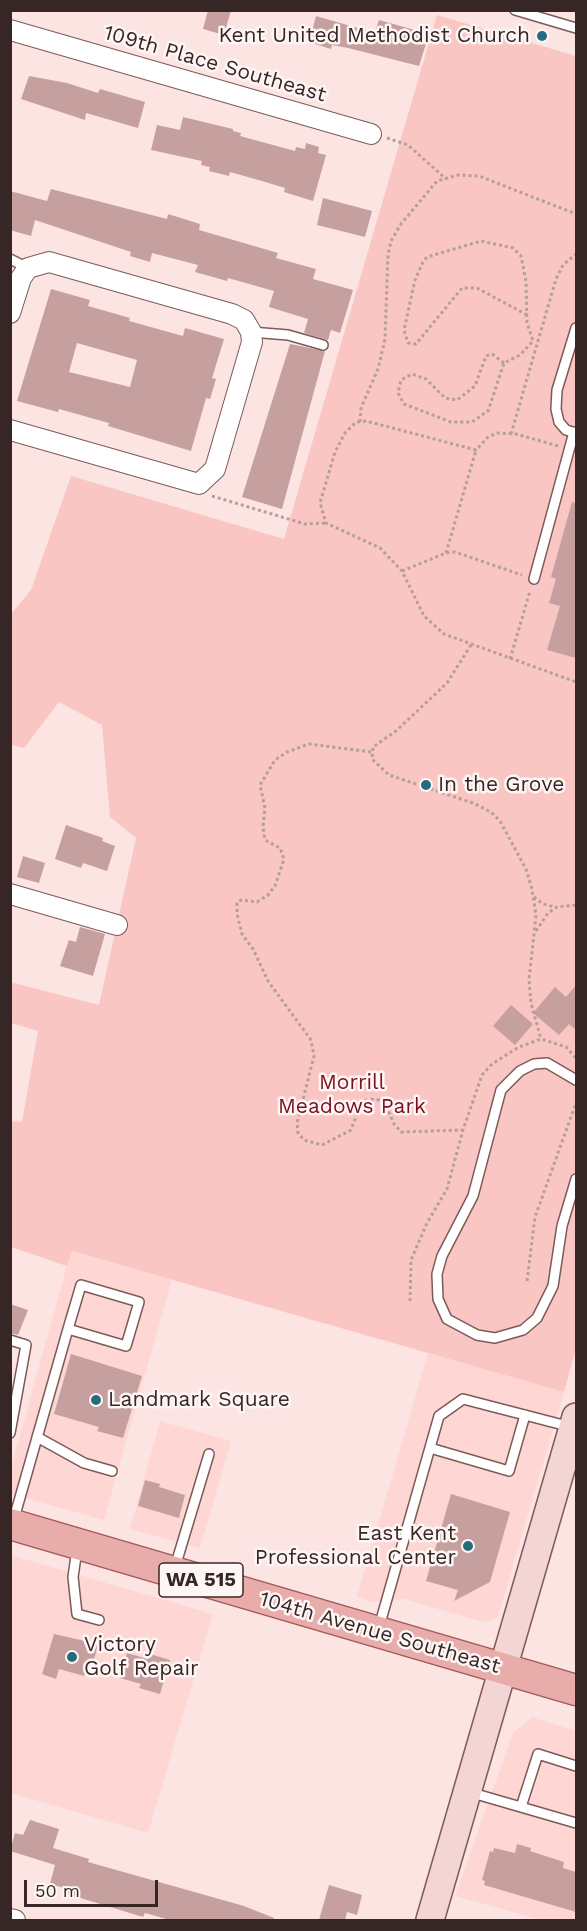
<!DOCTYPE html>
<html>
<head>
<meta charset="utf-8">
<style>
  body { margin:0 }
  #map { position:relative; width:587px; height:1931px; overflow:hidden; background:#fce4e2; font-family:"Work Sans",sans-serif }
  canvas { display:block }
  .frame { position:absolute; inset:0; border:12px solid #362726; pointer-events:none }
  .scale { position:absolute; left:24px; top:1880px; width:134px; height:27px; box-sizing:border-box; border:3px solid #362726; border-top:0; padding-left:8px; font-size:18px; line-height:21px; white-space:nowrap; color:#362726; -webkit-text-stroke:4px #fef5f5; paint-order:stroke }
</style>
</head>
<body>
<div id="map">
<canvas width="587" height="1931"></canvas>
<div class="frame"></div>
<div class="scale">50 m</div>
</div>
<script>
const context = document.querySelector('canvas').getContext('2d');
context.lineJoin = 'round';
function fill(path, color) { context.fillStyle = color; context.fill(path, 'evenodd'); }
const shape = rows => new Path2D(rows.map(r => 'M' + r).join(''));
function stroke(path, color, width, dash) { context.strokeStyle = color; context.lineWidth = width; context.lineCap = dash ? 'butt' : 'round'; context.setLineDash(dash || []); context.stroke(path); }
function drawText(font, color, halo, rows, align = 'center') {
  context.font = font + ' "Work Sans",sans-serif'; context.lineWidth = 5; context.setLineDash([]); context.textBaseline = 'middle'; context.strokeStyle = halo; context.fillStyle = color; for (const [text, x, y, turn = 0] of rows) {
    context.save(); context.translate(x, y); context.rotate((+turn || 0) * Math.PI / 180); context.textAlign = isNaN(turn) ? turn : align; if (halo) context.strokeText(text, 0, 0); context.fillText(text, 0, 0); context.restore();
  }
}
fill(shape([
  [71,1251,172,1279,104,1520,11,1494,11,1468],
  [428,1353,564,1392,498,1617,491,1621,483,1622,404,1599,372,1602,357,1597],
  [160,1421,231,1441,200,1548,130,1529],
  [10,1555,213,1614,148,1833,11,1793],
  [532,1717,576,1731,576,1920,542,1920,455,1896,513,1733]
]), '#fed7d5');
fill(shape([
  [437,15,576,56,576,1348,564,1392,72,1251,67,1266,11,1247,11,1121,22,1122,38,1031,11,1023,10,982,99,1005,136,838,110,817,102,725,59,702,24,748,11,745,11,614,31,590,71,476,284,539]
]), '#f9c6c3');
fill(shape([
  [208,10,231,10,224,35,203,29],
  [316,16,375,33,379,20,429,34,419,66,348,48,332,45,331,49,309,42],
  [29,76,67,83,98,93,100,89,145,102,138,128,86,113,85,120,21,99],
  [183,117,233,129,233,131,241,133,240,136,295,151,296,147,305,149,306,143,319,147,318,153,326,155,313,201,284,192,285,188,262,181,230,172,229,176,209,171,210,167,201,165,202,161,151,150,157,125,180,130],
  [51,189,167,219,168,214,200,224,199,230,278,253,276,258,316,269,313,279,353,290,340,333,331,330,328,340,304,333,308,319,269,307,274,291,228,278,227,281,195,272,198,265,152,253,150,262,130,256,131,252,35,220,31,236,10,230,10,191,47,201],
  [323,198,372,211,365,237,317,225],
  [51,289,90,300,88,306,130,318,129,321,183,336,185,328,224,339,212,378,216,379,210,399,206,398,191,451,108,426,109,423,59,409,58,412,17,401],
  [77,343,137,360,130,387,69,372],
  [290,344,325,351,282,509,242,497],
  [572,502,576,503,576,658,547,650,560,606,549,603,556,579,551,577],
  [66,825,103,838,102,841,115,846,107,871,83,863,81,868,55,859],
  [23,856,45,863,39,883,17,877],
  [80,927,105,934,93,976,60,966,69,940,76,942],
  [576,985,576,1030,569,1024,559,1035,533,1013,555,987,566,997],
  [511,1005,533,1024,515,1045,493,1026],
  [10,1304,28,1310,18,1335,10,1333],
  [71,1354,142,1376,123,1438,97,1431,99,1427,54,1414],
  [145,1480,160,1484,159,1487,185,1495,179,1518,138,1506],
  [451,1494,510,1512,490,1582,454,1601,458,1590,426,1581],
  [54,1634,98,1644,92,1668,87,1667,84,1676,59,1669,56,1679,42,1674],
  [127,1653,148,1659,150,1654,170,1660,160,1694,139,1688,141,1684,120,1678],
  [30,1820,59,1829,53,1848,89,1859,88,1862,244,1906,274,1918,273,1920,170,1920,145,1913,143,1917,64,1893,65,1888,50,1884,55,1865,10,1851,15,1833,23,1835],
  [517,1844,531,1848,530,1851,564,1862,563,1868,576,1872,576,1912,484,1885,485,1881,482,1880,490,1851,493,1852,494,1848,515,1853],
  [329,1885,362,1895,357,1915,347,1912,345,1920,319,1920]
]), '#c5a09e');
const lane = shape([
  [515,10,576,28],
  [10,259,28,268],
  [576,328,557,390,556,409,559,422,566,430,576,433],
  [251,332,288,335,323,345],
  [534,579,574,432],
  [576,1080,547,1063,534,1064,520,1071,501,1090,473,1196,442,1256,437,1274,438,1299,447,1319,477,1335,495,1338,523,1330,537,1318,553,1286,562,1226,576,1179],
  [10,1340,26,1345,10,1433],
  [37,1437,84,1463,112,1471],
  [430,1448,509,1471,525,1415],
  [13,1522,68,1329,81,1285,139,1302,126,1346,68,1329],
  [77,1549,73,1577,77,1614,99,1620],
  [175,1567,209,1454],
  [379,1627,439,1416,463,1399,571,1427],
  [469,1792,576,1823],
  [521,1807,538,1754,576,1766]
]);
const street = shape([
  [10,30,371,134],
  [10,313,21,278,28,268,49,262,232,314,244,320,251,332,252,342,215,469,199,484,10,430],
  [10,894,117,925],
  [10,1919,15,1920]
]);
const secondary = shape([
  [430,1920,576,1417]
]);
const primary = shape([
  [10,1524,576,1690]
]);
stroke(lane, '#7c5a58', 12);
stroke(street, '#7c5a58', 22);
stroke(secondary, '#7c5a58', 30);
stroke(primary, '#a05958', 33);
stroke(shape([
  [387,138,408,145,446,179],
  [527,315,477,288,462,288,416,344,408,343,404,330,415,280,423,262,427,257,481,241,513,248,521,256,526,281,527,323,533,341],
  [504,363,492,354,486,356,475,386,457,400,445,398,426,379,412,374,401,380,398,393,404,404,451,422,472,422,488,411,504,363,520,355,533,341],
  [360,422,361,408,378,369,385,339,388,255,391,241,401,224,437,181,458,175,479,176,576,214],
  [511,434,556,279,563,265,576,254],
  [558,446,516,434,497,433,488,437,476,450,366,421,356,422,345,433,335,452,320,503,326,523,380,548,402,571,424,616,444,634,576,682],
  [212,496,305,524,326,523],
  [446,553,476,450],
  [402,571,446,553,455,552,522,575],
  [471,645,447,683,396,731,373,747,372,759,389,775,473,803,491,812,500,821,526,869,532,889,536,915,529,980,531,1003,541,1039],
  [510,659,530,591],
  [371,752,309,744,287,752,275,760,260,785,265,808,263,827,265,840,280,848,284,859,275,886,268,895,257,902,241,900,237,903,237,914,242,934,253,949,268,981,311,1040,314,1056,297,1123,298,1133,304,1140,322,1145,351,1130,361,1103,369,1099,379,1100,386,1105,394,1124,401,1132,463,1130],
  [534,897,543,904,555,907],
  [536,931,548,913,557,907,576,905],
  [527,1281,535,1217,576,1103],
  [410,1301,411,1260,427,1223,447,1189,463,1130,482,1075,492,1064,519,1047,541,1039,566,1047,576,1058]
]), '#b49f9d', 3, [3, 3]);
stroke(lane, '#fff', 9);
stroke(street, '#fff', 20);
stroke(secondary, '#f4d5d5', 27);
stroke(primary, '#e8acab', 30);
for (const [x, y, r, color] of [
  [542,36,6,"#276c7c"],
  [426,785,6,"#276c7c"],
  [96,1400,6,"#276c7c"],
  [468,1546,6,"#276c7c"],
  [72,1657,6,"#276c7c"]
]) { const dot = new Path2D(); dot.arc(x, y, r, 0, 2 * Math.PI); context.fillStyle = color; context.fill(dot); stroke(dot, '#fef5f5', 2); }
for (const [x, y, w] of [
  [201,1580,84]
]) { const box = new Path2D(); box.roundRect(x - w / 2, y - 17, w, 34, 4.5); context.fillStyle = '#fef5f5'; context.fill(box); stroke(box, '#362726', 1.5); }
drawText('bold 20px', '#362726', null, [
  ["WA 515",201,1580]
]);
drawText('21px', '#362726', '#fef5f5', [
  ["Kent United Methodist Church",530,36,"right"],
  ["In the Grove",438,785],
  ["Landmark Square",108,1400],
  ["East Kent",456,1534,"right"],
  ["Professional Center",456,1558,"right"],
  ["Victory",84,1645],
  ["Golf Repair",84,1669]
], 'left');
drawText('21px', '#362726', '#fef5f5', [
  ["109th Place Southeast",215,64,16],
  ["104th Avenue Southeast",380,1633,16]
]);
drawText('21px', '#7a101d', '#fef5f5', [
  ["Morrill",352,1083],
  ["Meadows Park",352,1107]
]);
</script>
</body>
</html>
